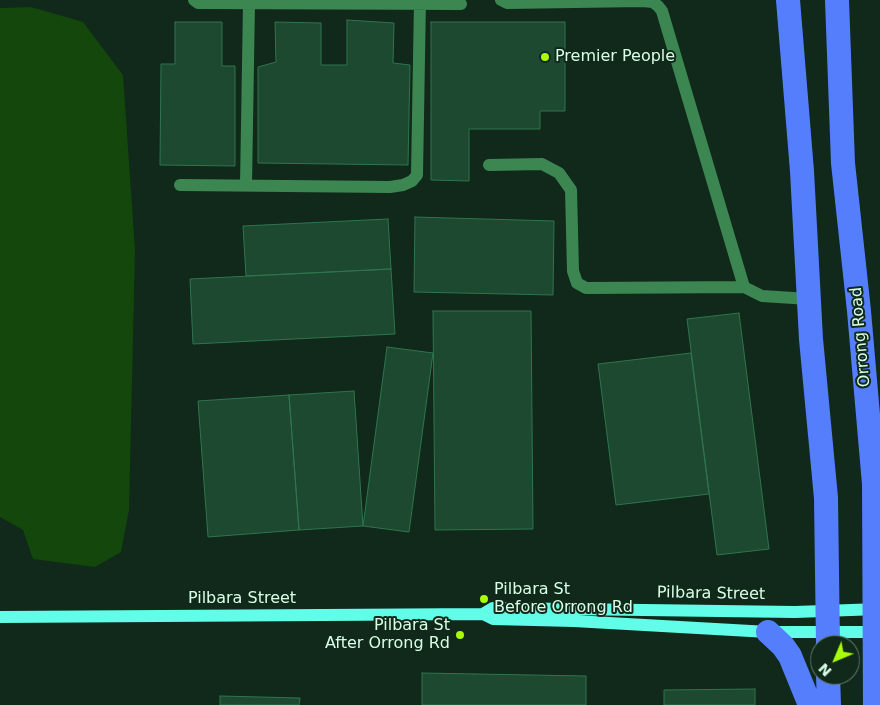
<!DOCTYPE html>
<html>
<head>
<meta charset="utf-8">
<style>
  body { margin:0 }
  #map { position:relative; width:880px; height:705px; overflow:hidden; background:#10291a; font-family:"DejaVu Sans",sans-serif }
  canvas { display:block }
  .north { position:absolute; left:810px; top:635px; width:50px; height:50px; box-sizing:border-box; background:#10291a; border:1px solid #607e6c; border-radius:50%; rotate:225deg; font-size:14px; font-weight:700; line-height:20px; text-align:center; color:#d9fee6 }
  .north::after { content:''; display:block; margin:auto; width:18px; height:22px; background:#a9fc07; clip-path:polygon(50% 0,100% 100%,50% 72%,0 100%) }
</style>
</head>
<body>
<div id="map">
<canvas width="880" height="705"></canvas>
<div class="north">N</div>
</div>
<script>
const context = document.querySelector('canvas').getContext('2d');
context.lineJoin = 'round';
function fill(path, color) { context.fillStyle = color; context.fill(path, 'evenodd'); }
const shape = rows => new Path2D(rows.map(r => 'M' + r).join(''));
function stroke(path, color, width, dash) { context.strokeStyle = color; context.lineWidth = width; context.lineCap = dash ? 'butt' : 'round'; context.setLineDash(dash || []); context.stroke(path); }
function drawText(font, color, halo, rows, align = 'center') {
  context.font = font + ' "DejaVu Sans",sans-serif'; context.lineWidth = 4; context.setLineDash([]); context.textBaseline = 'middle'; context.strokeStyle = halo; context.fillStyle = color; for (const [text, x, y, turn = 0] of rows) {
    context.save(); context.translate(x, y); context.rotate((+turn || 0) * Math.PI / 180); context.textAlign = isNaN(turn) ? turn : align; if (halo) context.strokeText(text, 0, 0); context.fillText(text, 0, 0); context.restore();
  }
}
fill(shape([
  [31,7,83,22,123,75,135,250,129,510,121,552,95,567,33,559,23,530,0,517,0,8]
]), '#13470b');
const building = shape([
  [347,20,394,23,393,63,410,65,408,165,258,163,258,67,276,62,275,22,321,23,321,65,347,65,347,20],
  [175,22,222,22,222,66,235,66,235,166,160,165,161,64,175,64,175,22],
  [431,22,565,22,565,111,540,111,540,129,469,129,469,181,431,180,431,22],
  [415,217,554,221,553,295,414,292,415,217],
  [388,219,391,269,246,276,243,226,388,219],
  [391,269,395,334,193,344,190,279,391,269],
  [433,311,531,311,533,529,435,530,433,311],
  [739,313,769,549,717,555,687,319,739,313],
  [387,347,433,353,409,532,363,526,387,347],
  [691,353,709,494,616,505,598,364,691,353],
  [354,391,363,526,299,530,289,395,354,391],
  [289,395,299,530,208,537,198,401,289,395],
  [422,673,586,676,586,705,422,705,422,673],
  [755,689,755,705,664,705,664,690,755,689],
  [220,696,300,698,299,705,220,705,220,696]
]);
fill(building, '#1d4930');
stroke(building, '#2f754d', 1);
stroke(shape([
  [194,0,198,3,461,4],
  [501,0,507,3,642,1,653,2,658,6,662,11,744,287,762,296,809,299],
  [489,165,542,164,559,173,571,190,573,271,577,283,586,288,744,287],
  [180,185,390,187,403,185,412,181,417,175,420,0],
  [246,185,249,3]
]), '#3c8751', 12);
stroke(shape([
  [483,614,493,608,795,612,879,609],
  [0,617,483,614,493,619,574,621,768,632,878,632]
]), '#61fde8', 12);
stroke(shape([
  [788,0,802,171,811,339,826,498,828,645],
  [837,0,843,163,859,311,874,484,875,705],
  [768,632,783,646,790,656,810,705],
  [828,675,829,705]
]), '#557efd', 24);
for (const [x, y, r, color] of [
  [545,57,5,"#a9fc07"],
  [484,599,5,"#a9fc07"],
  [460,635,5,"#a9fc07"]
]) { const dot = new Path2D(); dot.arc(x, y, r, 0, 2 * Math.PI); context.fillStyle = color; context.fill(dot); stroke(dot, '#10291a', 2); }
drawText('16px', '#d9fee6', '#10291a', [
  ["Premier People",555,57],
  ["Pilbara St",494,590],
  ["Before Orrong Rd",494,608],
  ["Pilbara St",450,626,"right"],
  ["After Orrong Rd",450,644,"right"]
], 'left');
drawText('16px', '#d9fee6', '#10291a', [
  ["Orrong Road",861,337,-95],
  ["Pilbara Street",711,594,1],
  ["Pilbara Street",242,599]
]);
</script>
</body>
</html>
